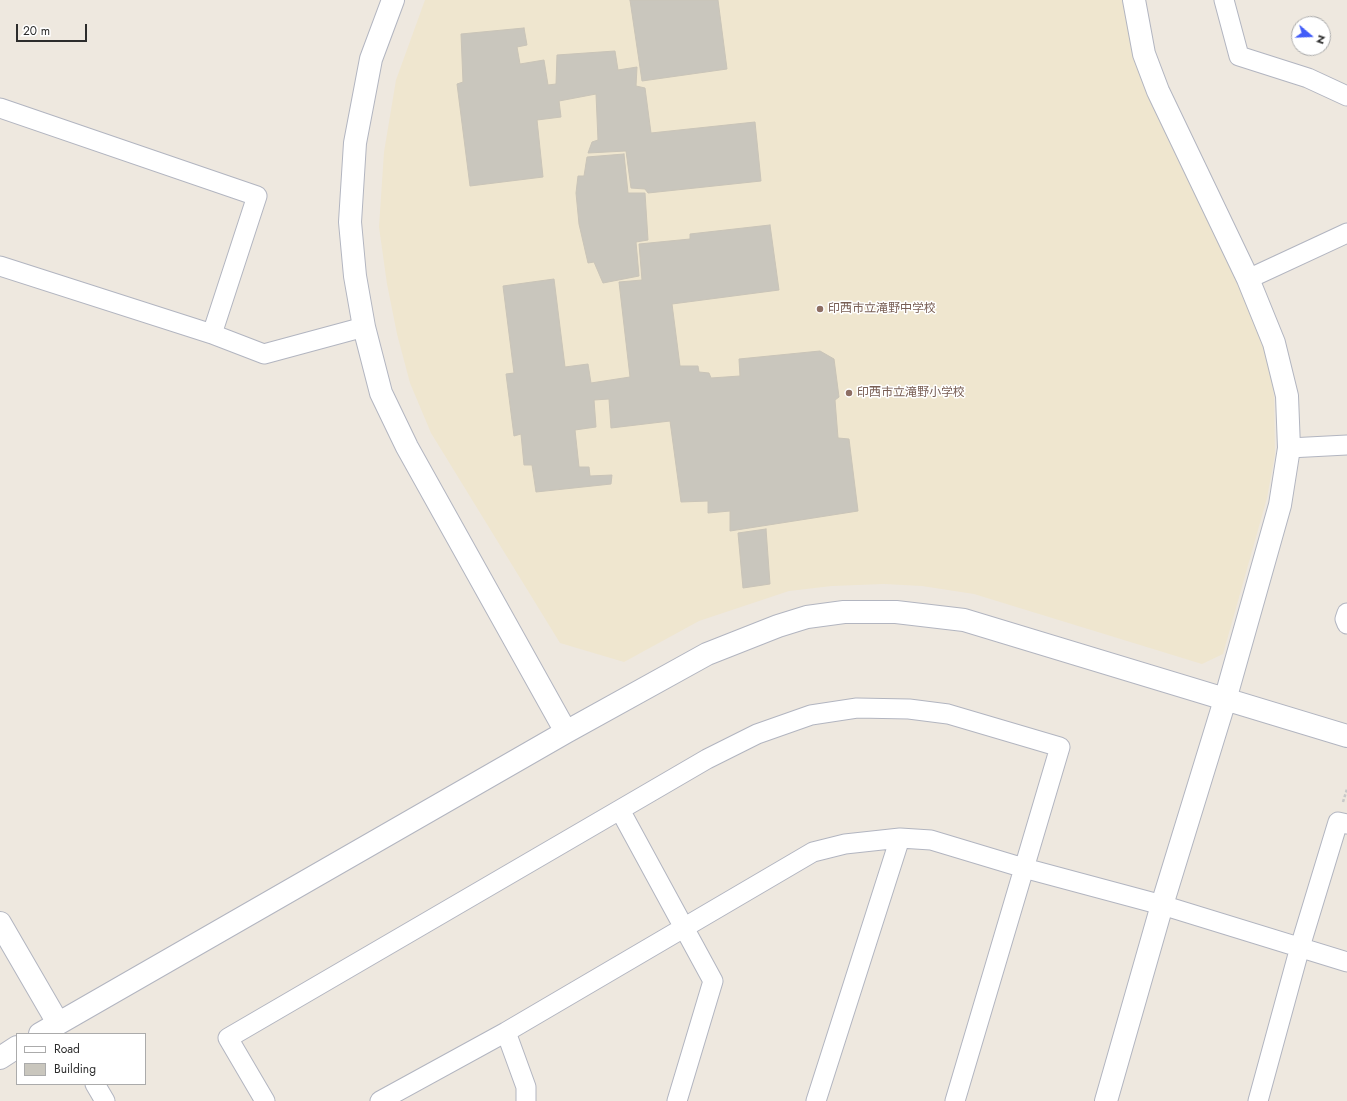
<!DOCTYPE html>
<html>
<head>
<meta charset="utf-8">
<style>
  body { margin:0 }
  #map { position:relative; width:1347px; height:1101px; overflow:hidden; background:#eee8df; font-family:Jost,sans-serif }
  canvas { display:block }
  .legend { position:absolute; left:16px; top:1033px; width:130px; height:52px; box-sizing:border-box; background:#fff; border:1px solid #ababab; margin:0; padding:5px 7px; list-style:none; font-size:12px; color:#2c2c2c }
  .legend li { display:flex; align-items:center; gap:8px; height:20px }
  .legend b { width:20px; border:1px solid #ababab }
  .north { position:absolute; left:1291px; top:16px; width:40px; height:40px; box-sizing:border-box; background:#fff; border:1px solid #ababab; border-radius:50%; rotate:109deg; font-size:11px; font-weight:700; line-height:16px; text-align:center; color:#2c2c2c }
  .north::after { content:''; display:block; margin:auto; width:14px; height:18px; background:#415cf8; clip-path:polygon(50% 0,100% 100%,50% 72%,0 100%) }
  .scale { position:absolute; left:16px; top:24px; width:71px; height:18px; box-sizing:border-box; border:2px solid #2c2c2c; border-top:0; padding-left:5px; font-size:12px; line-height:14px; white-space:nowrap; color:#2c2c2c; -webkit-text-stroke:3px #fff; paint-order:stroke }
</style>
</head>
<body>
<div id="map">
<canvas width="1347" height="1101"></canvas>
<ul class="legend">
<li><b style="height:5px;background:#fff"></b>Road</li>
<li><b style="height:11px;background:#c9c6bd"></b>Building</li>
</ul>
<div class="north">N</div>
<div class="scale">20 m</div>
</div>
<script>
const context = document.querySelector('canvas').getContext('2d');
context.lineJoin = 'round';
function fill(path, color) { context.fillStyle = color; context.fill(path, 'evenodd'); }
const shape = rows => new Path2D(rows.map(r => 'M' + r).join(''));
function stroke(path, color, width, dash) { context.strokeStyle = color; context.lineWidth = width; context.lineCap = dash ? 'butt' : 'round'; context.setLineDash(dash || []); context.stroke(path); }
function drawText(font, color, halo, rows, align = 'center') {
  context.font = font + ' Jost,"Noto Sans JP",sans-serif'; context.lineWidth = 3; context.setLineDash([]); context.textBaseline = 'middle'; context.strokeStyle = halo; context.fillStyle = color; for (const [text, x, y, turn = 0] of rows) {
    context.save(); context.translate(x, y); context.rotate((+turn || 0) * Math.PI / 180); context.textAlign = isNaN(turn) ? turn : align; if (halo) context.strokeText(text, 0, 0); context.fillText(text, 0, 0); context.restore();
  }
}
fill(shape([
  [425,0,1124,0,1134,56,1238,282,1270,365,1274,396,1275,454,1267,498,1223,654,1202,664,974,594,922,586,884,584,832,586,789,591,699,621,624,662,560,643,431,433,410,383,397,334,387,284,379,227,384,152,396,80]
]), '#efe6cf');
const building = shape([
  [630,0,718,0,727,69,642,81,630,0],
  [524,28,527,45,517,47,520,64,544,60,548,85,556,84,557,55,615,51,618,70,637,67,636,86,645,88,651,133,755,122,761,181,648,193,645,189,631,188,626,151,588,153,592,142,598,140,596,94,559,101,561,117,537,120,543,177,470,186,457,84,463,82,461,34,524,28],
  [624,154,628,193,645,193,648,240,636,242,639,276,603,283,594,262,588,263,579,224,576,193,578,176,584,176,587,157,624,154],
  [770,225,779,290,672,304,680,366,698,366,699,372,709,373,711,378,740,376,739,359,820,351,834,359,839,397,835,400,838,438,849,439,858,511,730,531,730,511,708,513,708,501,681,502,670,421,611,428,609,399,594,400,596,427,575,430,579,467,589,467,590,476,612,475,611,484,536,492,532,465,524,465,521,434,514,436,506,374,514,373,503,286,554,279,565,367,588,364,591,383,630,377,619,282,642,280,639,244,690,239,690,234,770,225],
  [766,529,770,584,743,588,738,533,766,529]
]);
fill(building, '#c9c6bd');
stroke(building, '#c9c4b8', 1);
const minor = shape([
  [1224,0,1239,56,1308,78,1347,96],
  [0,108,257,196,212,334],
  [0,266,212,334,264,354,364,327],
  [1248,279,1347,233],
  [1289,448,1347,445],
  [1347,613,1345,619,1347,624],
  [620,810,713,981,677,1101],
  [506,1032,526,1087,526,1101],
  [95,1084,105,1101],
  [265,1101,228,1038,707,759,757,734,811,715,857,708,909,709,948,714,1060,747,955,1101],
  [380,1101,506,1032,813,852,845,844,900,838,931,840,1024,868,1162,905,1347,962],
  [816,1101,900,838],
  [1258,1101,1300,947,1338,822,1347,824]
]);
const tertiary = shape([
  [393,0,371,59,355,143,350,222,355,276,364,327,381,393,407,447,566,732],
  [0,923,58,1023],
  [40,1034,566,732,707,654,778,626,807,617,844,612,896,612,964,620,1347,736],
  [0,1058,17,1047],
  [1106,1101,1162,905,1225,700,1280,505,1289,448,1287,396,1274,343,1248,279,1158,91,1144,54,1134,0]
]);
stroke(minor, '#b2b5c0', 21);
stroke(tertiary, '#b2b5c0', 24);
stroke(shape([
  [1343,802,1347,789]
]), '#c8c8c8', 2.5, [3, 2]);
stroke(minor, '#fff', 19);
stroke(tertiary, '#fff', 22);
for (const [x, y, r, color] of [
  [820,309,4,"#8d6e63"],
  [849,393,4,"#8d6e63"]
]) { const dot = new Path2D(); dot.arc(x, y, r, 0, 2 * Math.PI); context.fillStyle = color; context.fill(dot); stroke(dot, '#fff', 1.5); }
drawText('12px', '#785e54', '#fff', [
  ["印西市立滝野中学校",828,309],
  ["印西市立滝野小学校",857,393]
], 'left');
</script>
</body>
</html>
